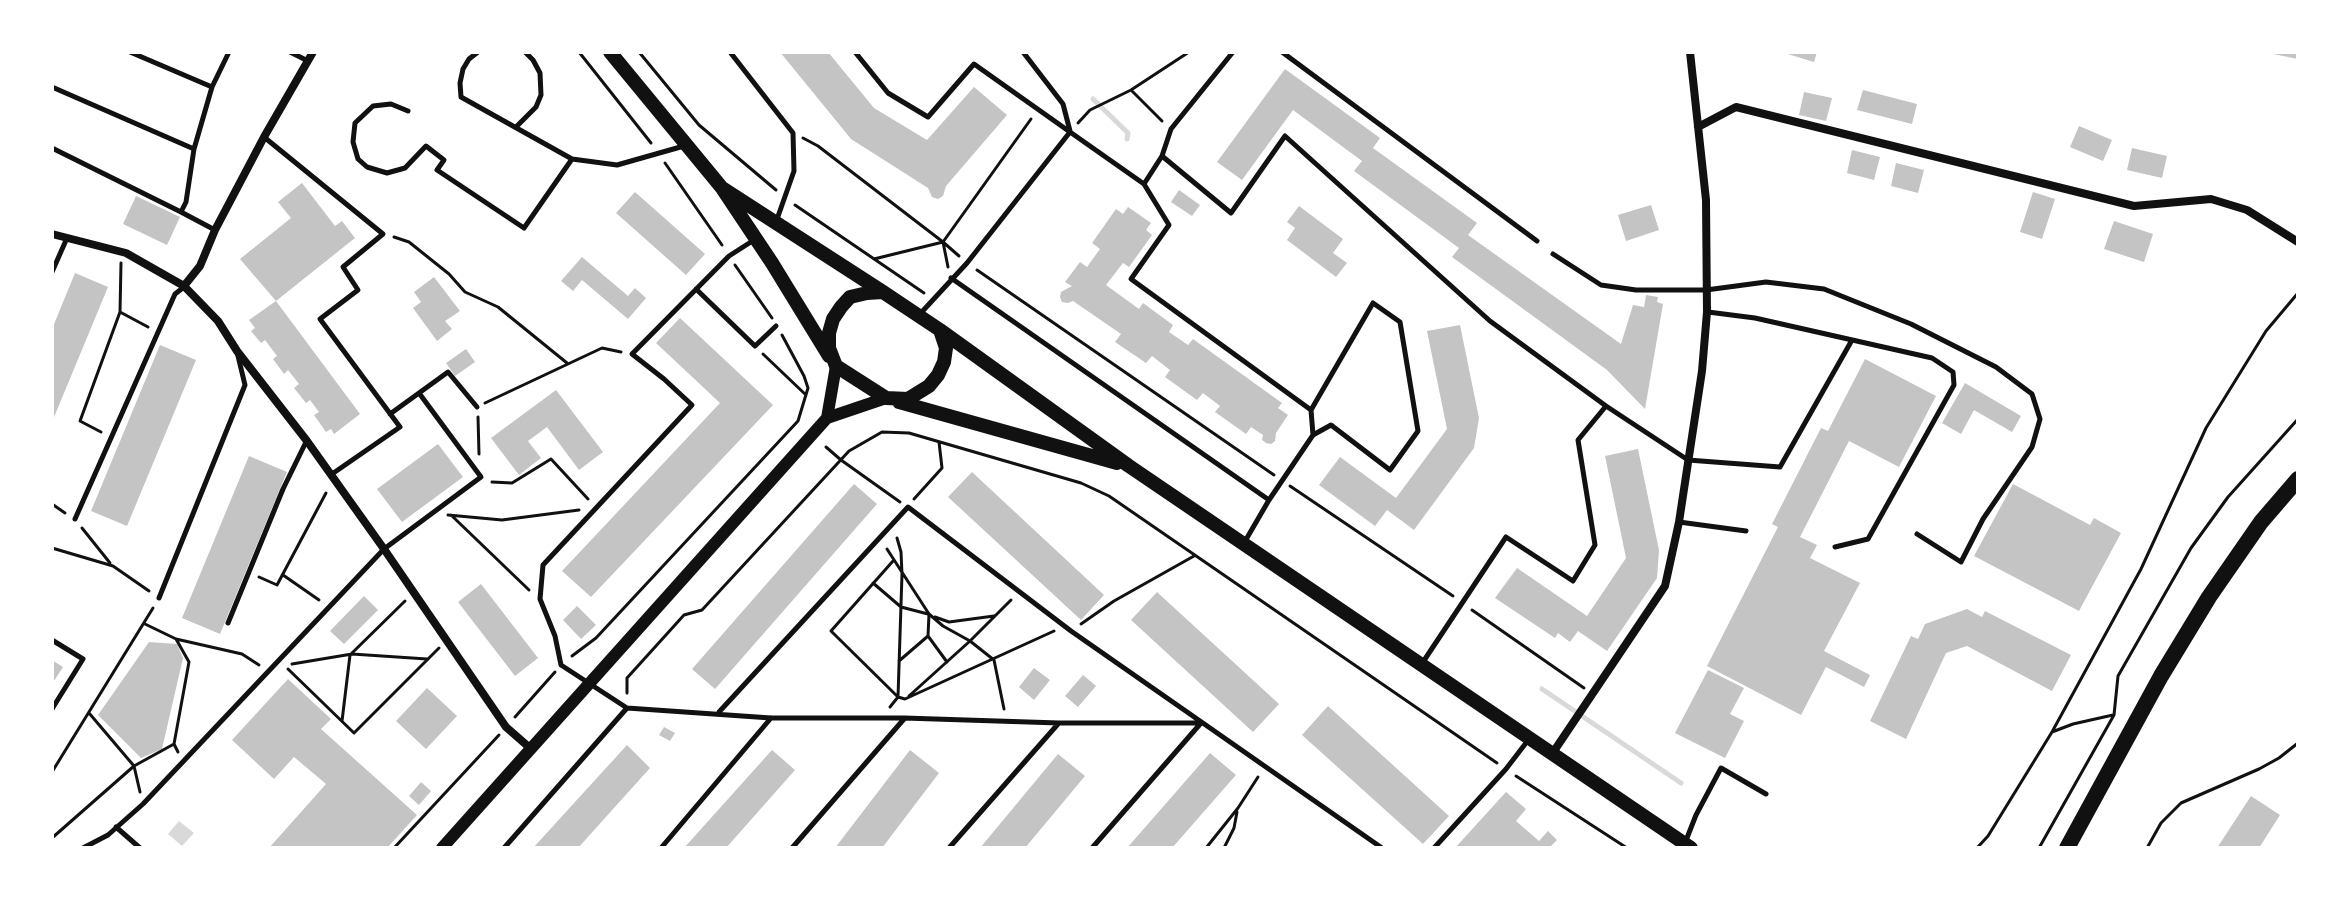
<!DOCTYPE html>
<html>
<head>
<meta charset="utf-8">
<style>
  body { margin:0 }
  #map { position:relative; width:2350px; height:900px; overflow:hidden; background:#fff; font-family:"IBM Plex Sans",sans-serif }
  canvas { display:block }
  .frame { position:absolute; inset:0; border:54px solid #fff; pointer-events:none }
</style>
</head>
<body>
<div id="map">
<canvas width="2350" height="900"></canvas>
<div class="frame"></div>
</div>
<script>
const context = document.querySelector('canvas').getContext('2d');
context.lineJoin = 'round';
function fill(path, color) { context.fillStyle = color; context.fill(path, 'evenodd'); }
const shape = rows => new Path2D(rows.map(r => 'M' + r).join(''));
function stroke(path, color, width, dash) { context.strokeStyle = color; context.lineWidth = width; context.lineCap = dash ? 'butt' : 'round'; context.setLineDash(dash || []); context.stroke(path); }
fill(shape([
  [179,821,194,833,182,846,168,834]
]), '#d9d9d9');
stroke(shape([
  [1093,99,1128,133,1127,139],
  [1542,689,1681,783]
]), '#d9d9d9', 5);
fill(shape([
  [780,52,828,52,874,108,927,140,974,87,1007,115,946,186,943,196,938,199,932,197,928,188,851,139],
  [1781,52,1817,52,1814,62],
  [2268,52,2298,52,2298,59,2268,53],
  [1285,69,1380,138,1373,148,1477,223,1468,235,1621,344,1633,305,1644,307,1646,295,1658,297,1657,302,1663,304,1645,409,1607,370,1452,257,1459,248,1354,171,1362,161,1293,110,1242,180,1217,162],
  [1863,90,1917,104,1912,124,1857,110],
  [1804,92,1832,98,1826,121,1799,115],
  [2079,126,2112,140,2103,161,2070,147],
  [2132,148,2167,156,2162,178,2127,170],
  [1852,150,1880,157,1874,180,1847,173],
  [1896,163,1924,170,1918,193,1891,186],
  [302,183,335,226,342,221,355,238,276,301,360,414,334,434,331,429,326,432,314,415,319,412,310,400,306,403,294,388,299,384,288,370,284,374,273,359,277,356,265,340,261,343,251,331,255,328,249,320,276,301,240,259,291,218,278,202],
  [1179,190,1200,205,1192,216,1171,202],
  [635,192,705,254,686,275,616,213],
  [2033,192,2055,199,2042,239,2020,232],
  [136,196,180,217,167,245,123,224],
  [1651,205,1659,230,1626,241,1618,215],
  [1299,206,1343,239,1333,253,1347,263,1336,277,1287,240,1295,228,1287,222],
  [1128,207,1151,223,1146,230,1152,235,1129,267,1123,263,1106,285,1139,309,1143,303,1173,325,1169,332,1188,345,1193,339,1282,403,1278,408,1288,415,1276,433,1275,441,1271,444,1266,443,1262,440,1263,435,1251,427,1246,434,1215,412,1220,406,1203,393,1197,400,1165,377,1170,370,1152,356,1146,363,1115,342,1121,334,1073,301,1068,303,1062,302,1060,297,1061,292,1072,286,1065,282,1080,262,1087,267,1100,249,1092,243,1116,209,1123,214],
  [2114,221,2153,234,2144,262,2104,249],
  [582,257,628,296,635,288,646,298,628,319,582,280,573,291,561,281],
  [75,273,108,287,52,422,52,329],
  [434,277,460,311,445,321,452,329,437,341,413,308,421,302,414,292],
  [680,318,773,405,591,597,562,571,720,403,656,343],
  [1460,325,1479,418,1474,448,1414,530,1387,510,1375,526,1319,485,1340,457,1396,498,1447,429,1427,331],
  [160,345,196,360,127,526,91,511],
  [466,349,475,362,455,376,446,363],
  [1865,359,1936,396,1899,467,1849,441,1800,537,1817,545,1810,558,1860,583,1824,651,1870,675,1864,687,1826,667,1801,715,1707,666,1778,527,1772,524,1821,428,1828,431],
  [1965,383,2021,416,2012,432,1974,410,1961,434,1942,423],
  [556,390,603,452,579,470,547,427,528,441,541,458,519,475,491,438],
  [438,444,463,477,402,522,377,489],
  [1638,449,1659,550,1657,578,1607,651,1578,631,1570,642,1558,633,1555,638,1495,598,1517,568,1587,616,1626,558,1605,456],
  [249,456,287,472,220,634,182,618],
  [972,472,1104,595,1081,620,948,497],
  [854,484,877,504,715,689,692,669],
  [2013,484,2090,525,2094,518,2121,533,2079,611,1974,556],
  [481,584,538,658,515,676,458,602],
  [1157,592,1279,704,1253,732,1131,620],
  [364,596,378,610,344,644,330,631],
  [577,606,596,625,581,639,563,620],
  [1967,609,1982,617,1985,611,2071,655,2052,691,1967,646,1946,653,1906,739,1870,721,1911,636,1918,639,1925,624],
  [149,642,177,644,183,658,162,749,141,758,98,715],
  [52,660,63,667,52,684],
  [1034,668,1050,680,1034,700,1019,687],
  [1708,670,1744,688,1730,714,1744,721,1725,758,1675,733],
  [1083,675,1096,686,1078,707,1065,696],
  [288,679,331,719,321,729,417,815,387,848,269,848,326,784,294,757,274,779,232,740],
  [427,688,457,716,426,749,396,721],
  [1328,706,1449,816,1423,844,1302,735],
  [664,727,675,733,670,741,659,735],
  [627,745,650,768,578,848,533,848],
  [772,750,795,770,726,848,684,848],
  [910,750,939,773,882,848,835,848],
  [1210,753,1236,775,1172,848,1127,848],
  [1058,754,1085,776,1025,848,980,848],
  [421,782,431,791,419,805,409,796],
  [1506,792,1526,809,1516,821,1539,841,1548,831,1557,840,1549,848,1455,848],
  [2251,796,2280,815,2259,848,2217,848]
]), '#c4c4c4');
stroke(shape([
  [579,52,651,143],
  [639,52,699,125,776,190],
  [1131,90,1162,121],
  [1078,123,1090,110,1131,90,1189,52],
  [803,138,818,146,943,242,948,267],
  [665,163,722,245],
  [795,205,924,293],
  [394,237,409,242,449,274,465,292,498,307,567,363],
  [943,242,959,256],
  [874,259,943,242,1031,119],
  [735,265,772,318],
  [977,270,1274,475],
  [120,312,148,327],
  [763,354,806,395],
  [485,403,602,348,621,352],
  [478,417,479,454],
  [101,432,80,421,120,312,121,263],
  [826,447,841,460,900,502],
  [492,482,512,483,551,459,588,499],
  [1290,486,1453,596],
  [914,499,942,468,939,442],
  [52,504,65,513],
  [448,515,502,520,579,510],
  [451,515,529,590],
  [82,528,110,563],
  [897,538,901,552,902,574,898,697,905,699,1054,631],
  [52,548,113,566,149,591],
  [887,549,929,614,943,626,970,641,994,660,1004,709],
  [283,575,319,600],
  [259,577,277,585,326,493],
  [873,583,901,607,928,614],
  [1472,610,1584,688],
  [935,617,949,622,994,616],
  [145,624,176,639,189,662,174,744,178,752],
  [1081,624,1114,601,1194,556],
  [928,636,947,662],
  [176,639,242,654,259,665],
  [572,656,596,638,798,421,808,388,804,376,782,335],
  [899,661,928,636,929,614],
  [292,664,352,654,427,659],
  [288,669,354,733,439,648],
  [627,693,627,678,684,615,702,610,849,451,882,432,909,433,1081,483,1109,496,1497,763],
  [909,696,970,641,1011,600],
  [890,707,898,697,831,631,893,561],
  [89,713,134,766,140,792],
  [515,717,555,672],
  [342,721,350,655,405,601],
  [2052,732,2073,724,2113,715],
  [52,772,153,608],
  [1516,776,1627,848],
  [52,838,134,766,174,744],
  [394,848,499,735],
  [1206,848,1238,808,1258,777],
  [1224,848,1234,828,1237,812],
  [1977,848,1988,836,2052,732,2141,569,2206,428,2266,331,2298,293],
  [2039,848,2114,715,2118,676,2191,548,2228,497,2298,419],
  [2147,848,2161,823,2181,803,2259,769,2279,758,2298,743]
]), '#111', 3);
stroke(shape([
  [130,52,212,87],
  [290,52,308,61],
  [730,52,793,133,794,171,776,222],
  [855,52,888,93,928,117,974,64,1070,132],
  [1023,52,1063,104,1070,131],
  [1233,52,1171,129,1162,156,1231,213,1285,136,1490,321,1606,406,1688,460,1780,467,1852,340],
  [1282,52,1537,241],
  [52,87,194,149],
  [408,111,391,104,373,106,355,123,353,142,358,159,367,167,387,173,405,168,426,146,444,160,437,170,524,228,572,159,461,97,460,83,463,69,469,59,478,52],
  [516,127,536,107,541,95,540,73,533,60,525,52],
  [264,137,383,234,343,267,358,290,320,319,400,427,332,474],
  [52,148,181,212,186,202,194,149,212,87,229,52],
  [572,159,617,165,684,146],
  [1144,184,1169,225,1131,279,1311,410,1313,435],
  [181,212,215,230],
  [754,240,729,256,632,354,664,379,692,405,543,565,540,599,555,636,561,665,627,708,771,718,904,718,1059,723,1201,723,1092,848],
  [1553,254,1601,285,1636,290,1706,290,1766,282,1824,289,1911,324,1996,367,2032,394,2040,419,2032,447,1983,519,1961,562,1917,534],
  [52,272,67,238],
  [951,278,1269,500],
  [696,289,755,346,776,326],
  [1708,312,1755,318,1932,358,1953,372,1954,385,1868,539,1835,547],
  [919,315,967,263,1070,132,1144,184,1162,156],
  [390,414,448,372,477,407],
  [75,519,175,294,184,287],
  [1679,522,1746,531],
  [1244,543,1269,500,1313,435,1331,425,1390,470,1418,431,1400,322,1373,303,1311,410],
  [159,598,245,385,238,356],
  [228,623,283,489,306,442],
  [52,640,83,659,52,709],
  [1423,662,1506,537,1573,581,1595,545,1578,440,1606,406],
  [719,712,908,507,1071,631,1382,848],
  [116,827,140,848],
  [1685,843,1696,815,1721,768,1766,794],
  [83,848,108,835,143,804,384,549,481,477,419,393],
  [504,848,627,708],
  [661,848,771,718],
  [792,848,904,719],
  [949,848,1058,724],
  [1434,848,1506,769,1529,739]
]), '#111', 5);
stroke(shape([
  [1698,127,1736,107,2134,206,2211,199,2247,210,2298,242],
  [52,234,126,253,184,286,218,321,237,351,307,441,384,549,506,727,530,748],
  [184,286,200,266,215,230,264,137,313,52],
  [1552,754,1665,586,1679,522,1702,371,1707,312,1706,200,1690,52]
]), '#111', 8);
stroke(shape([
  [827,418,836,366],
  [442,848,827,418,886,398]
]), '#111', 12);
stroke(shape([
  [610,52,722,188,772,263,829,356],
  [722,188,883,292,940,330,946,348,944,362,938,375,929,386,908,399,886,398,836,366,829,348,829,333,833,319,841,307,850,297,867,293,883,292],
  [940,330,1129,466,1691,848],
  [899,402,1117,463]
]), '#111', 14);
stroke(shape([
  [2067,848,2161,676,2209,597,2261,522,2298,479]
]), '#111', 16);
</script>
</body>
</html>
